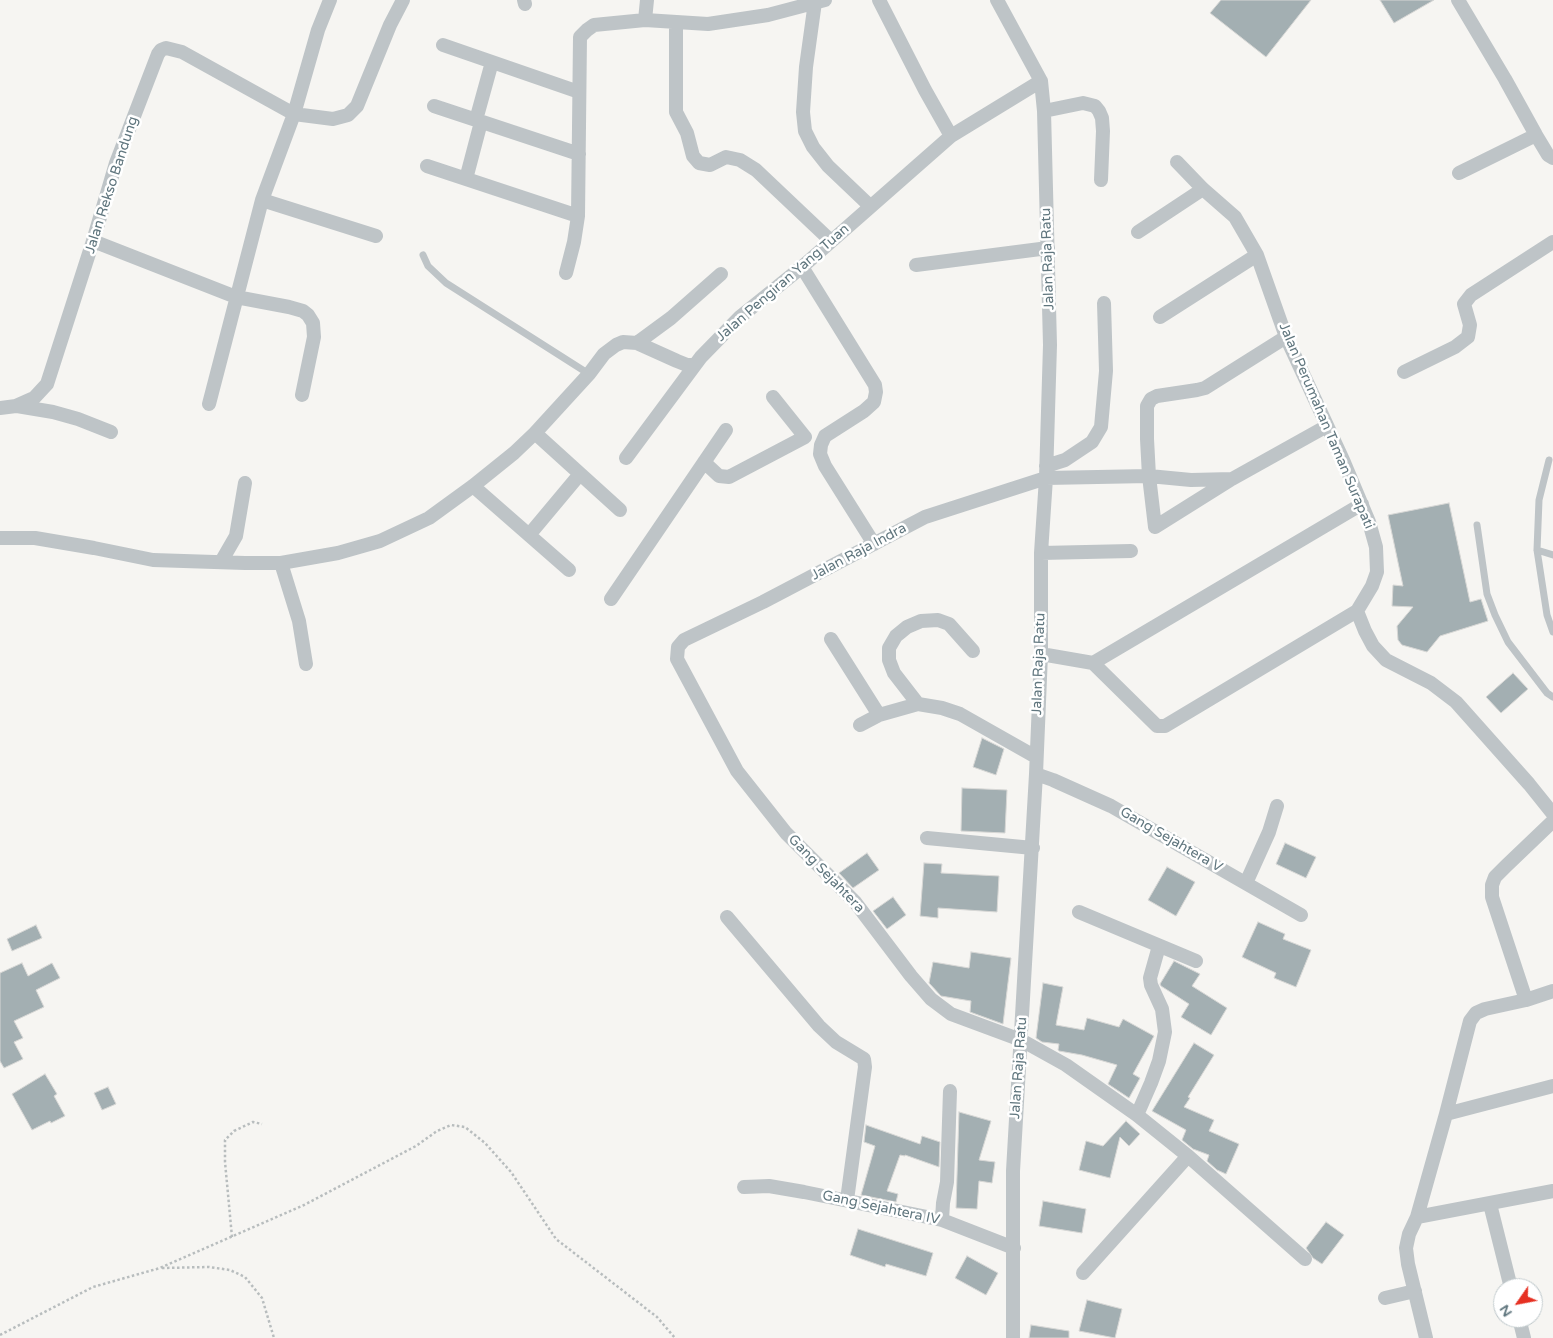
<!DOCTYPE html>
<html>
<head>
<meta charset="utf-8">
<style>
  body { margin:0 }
  #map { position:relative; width:1553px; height:1338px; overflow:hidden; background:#f6f5f2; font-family:"Varela Round",sans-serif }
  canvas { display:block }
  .north { position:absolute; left:1493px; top:1278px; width:50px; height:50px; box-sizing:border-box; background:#fff; border:1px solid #bfc8cb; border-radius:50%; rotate:237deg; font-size:14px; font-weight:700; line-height:20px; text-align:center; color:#60767e }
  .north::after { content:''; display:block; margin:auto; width:18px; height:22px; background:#e63022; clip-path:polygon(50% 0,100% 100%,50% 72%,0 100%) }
</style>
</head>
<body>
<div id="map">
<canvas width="1553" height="1338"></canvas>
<div class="north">N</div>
</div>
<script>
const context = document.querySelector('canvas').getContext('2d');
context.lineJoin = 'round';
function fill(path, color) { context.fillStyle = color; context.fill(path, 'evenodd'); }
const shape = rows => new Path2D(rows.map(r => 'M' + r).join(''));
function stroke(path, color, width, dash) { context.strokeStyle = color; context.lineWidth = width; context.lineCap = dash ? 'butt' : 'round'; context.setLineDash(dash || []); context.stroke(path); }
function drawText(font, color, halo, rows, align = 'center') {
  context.font = font + ' "Varela Round",sans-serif'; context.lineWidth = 5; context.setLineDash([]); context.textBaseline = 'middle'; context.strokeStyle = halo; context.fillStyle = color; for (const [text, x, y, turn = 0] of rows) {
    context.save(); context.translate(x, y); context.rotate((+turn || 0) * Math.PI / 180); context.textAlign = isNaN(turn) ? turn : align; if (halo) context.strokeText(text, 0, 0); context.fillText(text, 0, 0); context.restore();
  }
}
const building = shape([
  [1221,0,1311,0,1266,57,1210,13,1221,0],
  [1380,0,1434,0,1394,23,1380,0],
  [1449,503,1470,602,1481,599,1488,621,1440,636,1427,652,1402,645,1398,640,1397,626,1413,607,1392,606,1393,585,1403,586,1388,515,1449,503],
  [1513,673,1528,689,1501,713,1486,697,1513,673],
  [982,738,1004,749,996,775,973,767,982,738],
  [962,788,1007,790,1005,833,961,831,962,788],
  [1285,843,1316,857,1306,878,1276,864,1285,843],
  [867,853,879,870,853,888,839,873,867,853],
  [924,863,942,864,941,873,999,876,997,912,938,908,938,918,920,916,924,863],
  [1167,867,1195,882,1176,916,1148,900,1167,867],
  [893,897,906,915,887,929,873,911,893,897],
  [1258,922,1285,934,1283,939,1311,950,1296,987,1274,978,1276,973,1242,957,1258,922],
  [36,925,42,938,12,951,7,939,36,925],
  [971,952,1011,958,1003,1024,970,1012,971,1001,941,996,929,983,933,962,969,968,971,952],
  [1174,961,1200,974,1192,986,1227,1008,1211,1035,1181,1017,1189,1004,1161,986,1160,984,1174,961],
  [22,963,28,976,52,963,60,978,36,990,44,1007,14,1021,23,1038,14,1042,23,1059,4,1068,0,1061,0,973,22,963],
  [1043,983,1063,987,1056,1025,1084,1030,1087,1018,1119,1027,1123,1019,1154,1036,1133,1074,1140,1078,1129,1098,1108,1084,1117,1065,1082,1055,1059,1051,1058,1050,1059,1044,1042,1042,1036,1038,1043,983],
  [1194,1043,1214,1055,1188,1097,1190,1098,1184,1107,1214,1120,1209,1131,1239,1144,1226,1174,1217,1170,1207,1161,1209,1155,1193,1149,1182,1140,1186,1130,1152,1111,1194,1043],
  [45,1074,57,1094,54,1096,65,1116,51,1123,50,1121,32,1130,12,1094,45,1074],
  [108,1087,116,1104,102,1110,94,1093,108,1087],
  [959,1112,991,1121,979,1160,995,1162,992,1183,979,1181,977,1209,956,1208,959,1112],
  [1126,1121,1140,1134,1129,1146,1120,1137,1110,1178,1079,1170,1086,1141,1103,1146,1126,1121],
  [866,1125,920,1144,922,1136,940,1142,939,1167,905,1155,905,1156,900,1155,887,1191,898,1194,896,1202,861,1195,875,1146,864,1142,866,1125],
  [1043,1201,1086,1209,1082,1233,1039,1226,1043,1201],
  [1326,1222,1344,1235,1322,1264,1313,1258,1306,1248,1326,1222],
  [858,1229,933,1253,926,1276,886,1264,885,1267,850,1255,858,1229],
  [967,1256,998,1273,986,1295,955,1278,967,1256],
  [1087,1300,1122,1309,1115,1338,1079,1331,1087,1300],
  [1031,1325,1069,1331,1069,1338,1029,1338,1031,1325]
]);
fill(building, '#a3afb2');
stroke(building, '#d7d7d5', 1);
stroke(shape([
  [232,1237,225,1162,225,1140,234,1131,253,1122,262,1124],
  [162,1268,209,1267,230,1270,245,1277,262,1298,274,1338],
  [0,1335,93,1287,160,1268,304,1205,416,1146,437,1131,451,1125,465,1127,485,1143,511,1172,556,1239,657,1317,675,1338]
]), '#b8bdbe', 2.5, [2.5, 2.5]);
stroke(shape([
  [423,255,428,266,446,283,589,374],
  [1549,460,1539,500,1537,550,1547,615,1553,632],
  [1477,525,1487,594,1495,615,1508,642,1547,693,1553,697],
  [1537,550,1553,555]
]), '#bec4c7', 7);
stroke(shape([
  [524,0,525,4],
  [879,0,925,90,951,136],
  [997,0,1041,81,1044,111,1050,345,1046,478,1041,553,1041,654,1036,774,1013,1171,1013,1338],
  [1458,0,1505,79,1536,135,1548,155,1553,158],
  [815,2,806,67,803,112,805,131,813,147,828,166,870,206],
  [645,20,647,0],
  [676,23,676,112,687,133,693,156,699,163,710,165,726,157,740,160,756,170,831,241],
  [443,45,579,92],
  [434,106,579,154],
  [1044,111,1083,103,1095,106,1099,111,1102,118,1103,131,1101,180],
  [476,120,492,62],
  [1177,162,1203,189,1235,217,1257,255,1286,337,1343,460,1369,522,1376,547,1377,572,1372,586,1357,611,1365,631,1373,646,1386,660,1431,683,1456,702,1529,784,1553,814],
  [427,166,578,216],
  [1459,173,1536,135],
  [466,179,481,122],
  [262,200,376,236],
  [1138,232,1203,189],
  [93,241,236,297,289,307,303,311,308,315,313,323,314,337,302,395],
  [916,265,1048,248],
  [802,267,875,385,876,392,874,402,864,411,825,436,821,445,820,454,825,466,874,544],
  [566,273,574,242,578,216,580,37,587,30,594,25,645,20,708,24,768,15,825,0],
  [1160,317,1257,255],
  [637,343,671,318,721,274],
  [1404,372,1455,347,1468,337,1470,325,1464,304,1471,295,1553,242],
  [209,404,262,200,294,114,333,119,348,115,357,106,390,25,403,0],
  [17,406,53,412,78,419,111,432],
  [0,408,16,406,34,398,47,384,93,241,116,163,158,54,161,50,166,48,182,52,294,114,318,30,330,0],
  [535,433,620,510],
  [626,458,695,365],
  [704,462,719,476,729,477,805,437,773,397],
  [1046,466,1065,460,1092,442,1101,427,1106,371,1104,303],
  [1230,480,1155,527,1149,476,1147,439,1147,406,1151,399,1157,396,1197,390,1205,388,1286,337],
  [473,486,569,570],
  [529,535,580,474],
  [0,538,35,538,94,548,153,560,245,563,281,563,338,553,380,541,429,518,473,486,514,453,535,433,589,374,604,354,616,345,623,342,637,343,677,361,687,365,695,365,701,357,740,317,802,267,951,136,1041,81],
  [1041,553,1131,551],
  [221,562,236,536,245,483],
  [281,563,299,621,306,664],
  [611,599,726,430],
  [831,639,879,715],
  [1041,654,1093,663,1157,726,1165,726,1357,611],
  [1093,663,1362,504],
  [918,704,894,673,889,660,889,648,896,636,907,627,921,621,938,620,949,624,973,651],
  [860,725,879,715,918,704,942,708,960,714,1036,757],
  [1036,774,1053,780,1111,806,1301,915],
  [927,838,1033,848],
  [1246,883,1269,832,1277,806],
  [1079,912,1196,961],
  [727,917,819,1026,836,1042,864,1059,865,1067,847,1200],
  [1526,1000,1492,897,1492,885,1495,877,1506,866,1553,821],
  [1446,1114,1553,1086],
  [1137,1115,1151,1083,1159,1061,1165,1032,1162,1009,1151,985,1150,978,1159,946],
  [744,1187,769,1186,804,1192,942,1220,1014,1248],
  [1490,1204,1511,1288],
  [1417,1217,1553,1191],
  [942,1220,943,1203,947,1182,950,1091],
  [1305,1259,1188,1156,1137,1115,1066,1065,1021,1040,951,1014,931,999,911,976,855,902,786,833,737,771,677,659,678,647,684,640,763,602,925,517,1046,478,1149,476,1191,480,1232,479,1327,426],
  [1083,1273,1188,1156],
  [1385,1298,1415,1291],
  [1519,1318,1524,1338],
  [1426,1338,1408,1264,1406,1248,1409,1234,1417,1217,1446,1114,1470,1021,1476,1013,1485,1009,1526,1000,1553,991]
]), '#bec4c7', 14);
drawText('14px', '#60767e', '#fff', [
  ["Jalan Rekso Bandung",112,185,-72],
  ["Jalan Raja Ratu",1048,259,-92],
  ["Jalan Pengiran Yang Tuan",783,283,-41],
  ["Jalan Perumahan Taman Surapati",1326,426,67],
  ["Jalan Raja Indra",859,552,-28],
  ["Jalan Raja Ratu",1039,664,-88],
  ["Gang Sejahtera V",1171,840,30],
  ["Gang Sejahtera",826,874,46],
  ["Jalan Raja Ratu",1019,1068,-86],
  ["Gang Sejahtera IV",881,1208,12]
]);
</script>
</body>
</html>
